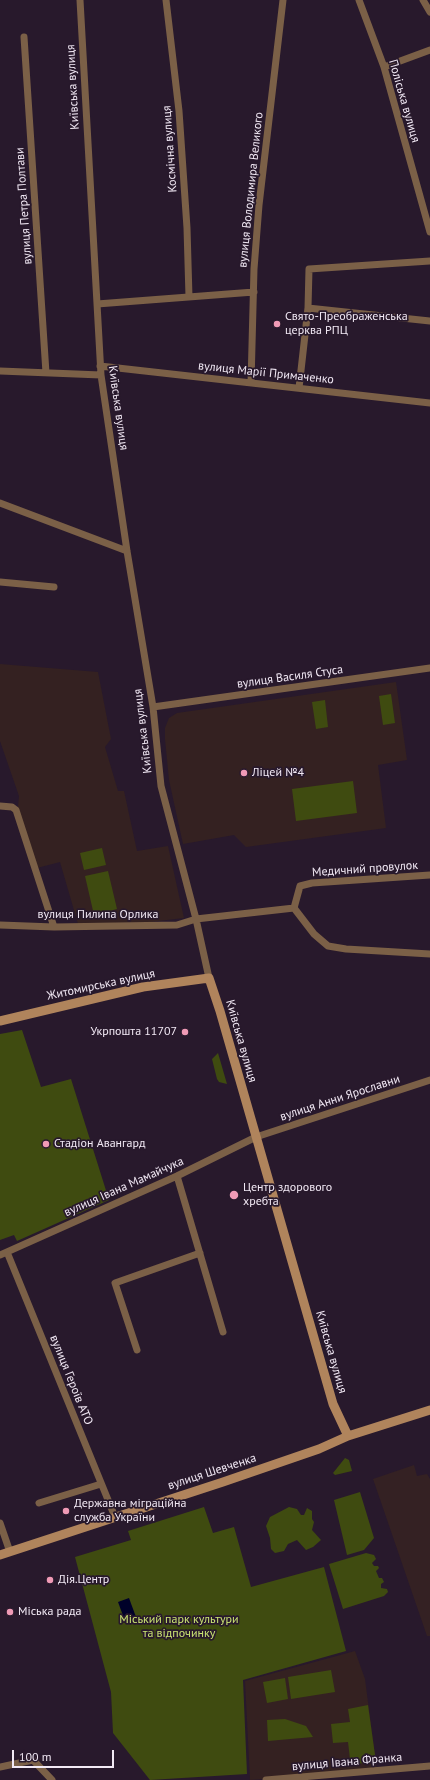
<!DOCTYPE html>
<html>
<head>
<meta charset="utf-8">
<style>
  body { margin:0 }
  #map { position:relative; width:430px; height:1780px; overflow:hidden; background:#28192c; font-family:"PT Sans",sans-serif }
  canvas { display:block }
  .scale { position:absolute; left:12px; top:1750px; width:102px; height:18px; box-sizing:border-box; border:2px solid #f2e9f5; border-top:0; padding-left:5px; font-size:12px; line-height:14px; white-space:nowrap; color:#f2e9f5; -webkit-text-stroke:3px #28192c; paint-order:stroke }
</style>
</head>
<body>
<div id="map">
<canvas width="430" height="1780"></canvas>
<div class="scale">100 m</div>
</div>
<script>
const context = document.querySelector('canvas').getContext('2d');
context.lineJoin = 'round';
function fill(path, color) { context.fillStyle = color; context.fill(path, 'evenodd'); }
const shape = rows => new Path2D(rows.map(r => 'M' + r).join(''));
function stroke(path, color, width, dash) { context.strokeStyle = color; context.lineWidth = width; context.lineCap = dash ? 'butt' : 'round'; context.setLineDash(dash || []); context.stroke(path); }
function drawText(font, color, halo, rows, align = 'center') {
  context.font = font + ' "PT Sans",sans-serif'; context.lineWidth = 3.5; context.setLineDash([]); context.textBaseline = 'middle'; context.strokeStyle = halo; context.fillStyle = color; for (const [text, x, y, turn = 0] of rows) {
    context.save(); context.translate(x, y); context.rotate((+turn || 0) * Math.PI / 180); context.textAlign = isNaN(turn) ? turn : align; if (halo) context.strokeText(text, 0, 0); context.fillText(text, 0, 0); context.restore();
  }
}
fill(shape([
  [414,1465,417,1476,427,1474,430,1479,430,1636,427,1636,373,1479]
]), '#342123');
fill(shape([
  [0,664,98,672,111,739,105,747,118,791,124,791,137,851,168,846,184,918,150,922,78,924,60,862,37,868,18,807,19,796,0,741],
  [396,682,407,760,378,765,386,828,246,847,234,835,183,844,169,780,165,739,165,728,169,718,177,713],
  [355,1651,365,1679,377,1771,250,1780,245,1681]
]), '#342121');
fill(shape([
  [391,694,395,723,383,725,379,696],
  [325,700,328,727,316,729,312,702],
  [353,781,357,813,296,821,292,789],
  [102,848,106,865,84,870,80,853],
  [108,871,117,909,94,915,85,876],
  [22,1030,41,1087,71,1079,109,1200,17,1241,14,1235,0,1240,0,1034],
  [218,1053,227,1084,219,1082,217,1079,212,1059],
  [345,1458,349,1460,352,1471,335,1475,333,1473],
  [360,1492,374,1538,364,1550,347,1555,334,1500],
  [204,1507,213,1533,234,1527,251,1587,324,1567,346,1651,243,1680,247,1774,150,1780,113,1733,111,1692,75,1557,131,1540,128,1531],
  [289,1507,297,1509,301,1515,304,1515,307,1508,312,1511,312,1519,314,1522,312,1530,321,1540,313,1547,306,1550,297,1540,288,1544,284,1551,275,1553,271,1549,270,1538,266,1526,270,1517],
  [366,1553,374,1555,376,1559,372,1563,374,1566,378,1566,379,1568,376,1571,379,1578,382,1578,384,1582,381,1584,381,1588,387,1589,388,1592,384,1596,343,1609,329,1564],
  [331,1670,335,1692,291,1699,288,1677],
  [285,1678,288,1699,267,1703,263,1682],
  [368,1705,376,1762,332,1766,332,1761,350,1759,348,1742,333,1743,331,1724,350,1722,348,1709],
  [285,1719,306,1726,313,1737,268,1741,267,1720]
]), '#3f4b10');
fill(shape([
  [129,1598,136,1617,125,1621,118,1602]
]), '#000129');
stroke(shape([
  [80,0,101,375,127,551,153,707,161,786,196,919,209,978],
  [166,0,179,111,187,228,189,297],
  [359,0,384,67,430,232],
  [423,0,430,12],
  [24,37,46,373],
  [384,67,430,50],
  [97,304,254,292],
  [308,308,430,321],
  [100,366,430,403],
  [0,371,101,375],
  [251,383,254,269,259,205,283,0],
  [299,388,308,308,309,269,430,261],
  [0,503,127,551],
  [0,582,54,587],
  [153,707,430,668],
  [0,806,12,807,16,810,54,927],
  [430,875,312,883,300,886,294,908,314,934,328,946,346,949,430,954],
  [0,925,54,927,177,925,196,919,294,908],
  [177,1176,223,1332],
  [7,1252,115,1517],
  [0,1255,177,1176,256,1137,430,1080],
  [137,1350,115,1283,200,1253],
  [39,1503,101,1484],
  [0,1523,10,1552],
  [0,1767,33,1760,52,1780],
  [266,1780,430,1766]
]), '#7b6047', 7);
stroke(shape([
  [0,1021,143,987,209,978,220,1011,333,1404,348,1436],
  [0,1555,223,1482,319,1449,348,1436,430,1410]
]), '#b0845c', 9);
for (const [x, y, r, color] of [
  [277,324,4,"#f09ab6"],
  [244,773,4,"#f09ab6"],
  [185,1032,4,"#f09ab6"],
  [46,1144,4,"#f09ab6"],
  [234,1195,5,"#f09ab6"],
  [66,1511,4,"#f09ab6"],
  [50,1580,4,"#f09ab6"],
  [10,1612,4,"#f09ab6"]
]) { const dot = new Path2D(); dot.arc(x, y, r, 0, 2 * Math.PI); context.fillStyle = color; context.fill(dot); stroke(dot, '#28192c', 1.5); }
drawText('12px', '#f2e9f5', '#28192c', [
  ["Київська вулиця",73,87,-93],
  ["Поліська вулиця",404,101,74],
  ["Космічна вулиця",170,149,-94],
  ["вулиця Володимира Великого",251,190,-84],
  ["вулиця Петра Полтави",24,206,-94],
  ["вулиця Марії Примаченко",266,373,6],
  ["Київська вулиця",118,408,82],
  ["вулиця Василя Стуса",290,677,-8],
  ["Київська вулиця",143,731,-97],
  ["Медичний провулок",365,869,-4],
  ["вулиця Пилипа Орлика",98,915],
  ["Житомирська вулиця",101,985,-12],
  ["Київська вулиця",241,1041,74],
  ["вулиця Анни Ярославни",340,1098,-18],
  ["вулиця Івана Мамайчука",124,1187,-24],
  ["Київська вулиця",331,1352,74],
  ["вулиця Героїв АТО",71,1380,68],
  ["вулиця Шевченка",212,1472,-18],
  ["вулиця Івана Франка",347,1762,-5]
]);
drawText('12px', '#f2e9f5', '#28192c', [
  ["Свято-Преображенська",285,317],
  ["церква РПЦ",285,331],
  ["Ліцей №4",252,773],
  ["Укрпошта 11707",177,1032,"right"],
  ["Стадіон Авангард",54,1144],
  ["Центр здорового",243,1188],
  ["хребта",243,1202],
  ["Державна міграційна",74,1504],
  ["служба України",74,1518],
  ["Дія.Центр",58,1580],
  ["Міська рада",18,1612]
], 'left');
drawText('12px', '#cbe573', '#28192c', [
  ["Міський парк культури",179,1620],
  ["та відпочинку",179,1634]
]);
</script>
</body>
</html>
